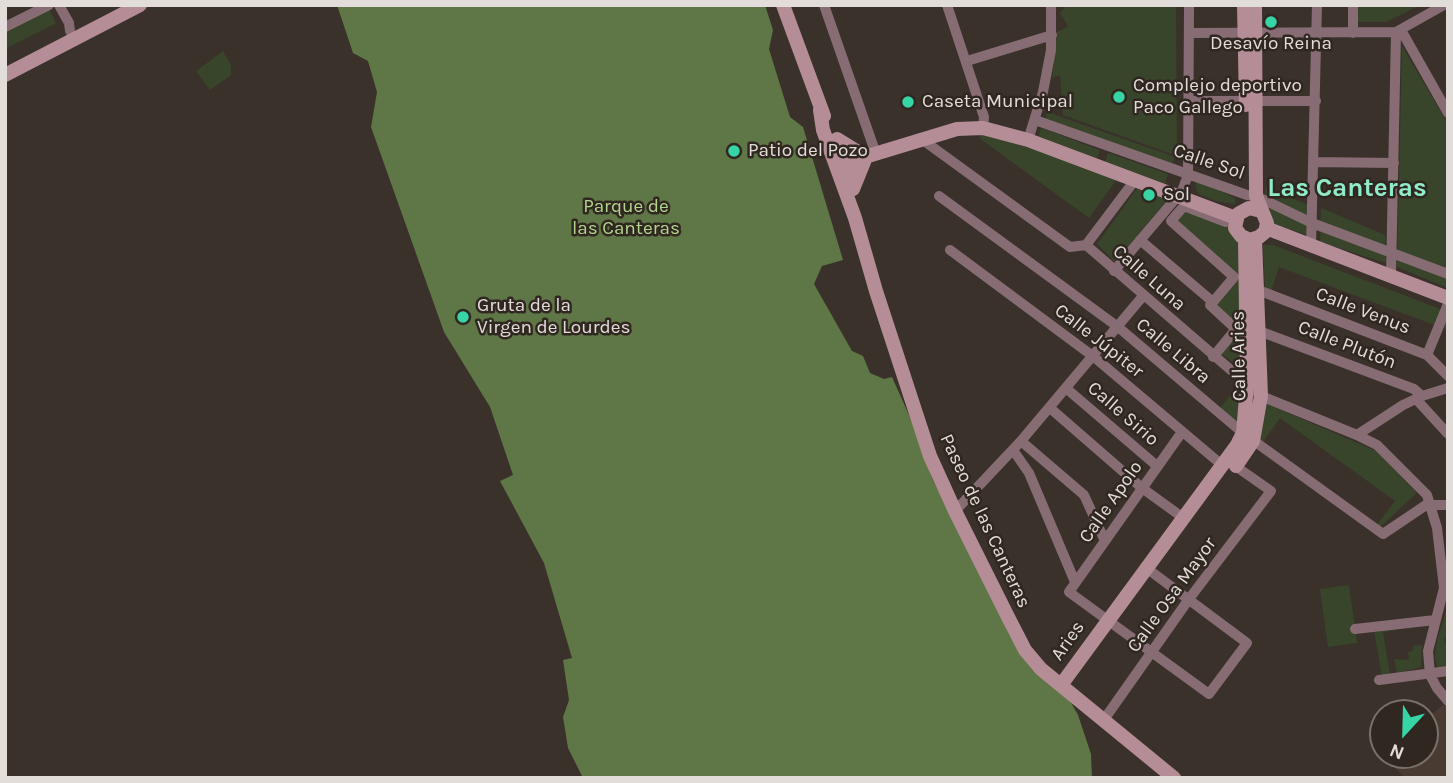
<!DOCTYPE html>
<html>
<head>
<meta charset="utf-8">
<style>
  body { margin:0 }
  #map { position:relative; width:1453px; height:783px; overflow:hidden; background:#3a312b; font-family:Karla,sans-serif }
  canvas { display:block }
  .frame { position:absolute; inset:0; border:7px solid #e3ddda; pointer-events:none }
  .north { position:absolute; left:1369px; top:699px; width:70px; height:70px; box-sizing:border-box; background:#302721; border:2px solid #78706b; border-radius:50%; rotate:202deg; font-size:19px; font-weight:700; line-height:28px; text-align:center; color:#e3ddda }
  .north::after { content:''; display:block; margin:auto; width:24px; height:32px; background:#37d4a6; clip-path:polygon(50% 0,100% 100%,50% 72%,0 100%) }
</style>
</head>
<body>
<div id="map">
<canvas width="1453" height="783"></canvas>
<div class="frame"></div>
<div class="north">N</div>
</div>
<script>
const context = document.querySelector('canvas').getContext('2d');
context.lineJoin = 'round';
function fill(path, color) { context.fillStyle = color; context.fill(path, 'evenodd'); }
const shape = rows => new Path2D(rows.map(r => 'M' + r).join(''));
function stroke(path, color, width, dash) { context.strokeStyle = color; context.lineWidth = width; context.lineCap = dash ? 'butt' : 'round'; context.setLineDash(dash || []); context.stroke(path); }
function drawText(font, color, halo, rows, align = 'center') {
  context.font = font + ' Karla,sans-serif'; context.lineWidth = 5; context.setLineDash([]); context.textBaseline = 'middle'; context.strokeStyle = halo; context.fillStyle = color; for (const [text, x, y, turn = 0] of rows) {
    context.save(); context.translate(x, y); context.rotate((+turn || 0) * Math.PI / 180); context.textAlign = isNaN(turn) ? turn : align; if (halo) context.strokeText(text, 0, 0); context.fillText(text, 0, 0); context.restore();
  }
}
fill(shape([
  [1443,705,1448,707,1448,778,1405,778,1383,755,1425,755,1425,720]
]), '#493b32');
fill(shape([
  [1067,5,1176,5,1177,156,1063,115,1060,75,1052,78,1057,32,1068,26,1060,13],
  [1357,5,1420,5,1386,22,1358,22],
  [49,9,56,23,5,49,5,31],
  [1402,46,1448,124,1448,288,1397,267],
  [223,51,231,65,231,75,210,90,196,71],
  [1047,112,1175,157,1172,164,1045,120],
  [1041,128,1100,150,1097,159,1038,138],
  [983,134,1045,153,1117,179,1089,218,979,138],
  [1108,153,1168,174,1165,184,1105,162],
  [1196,180,1235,198,1235,204,1216,201,1199,194,1196,189],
  [1138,187,1168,199,1115,262,1097,244],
  [1265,188,1309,205,1308,235,1268,223],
  [1182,204,1226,220,1239,240,1242,276,1239,367,1218,351,1236,329,1210,305,1232,277,1169,222],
  [1321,208,1385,235,1386,263,1320,242],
  [1263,245,1273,245,1448,312,1448,330,1279,267,1271,291,1265,289],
  [1237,386,1240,390,1240,429,1219,410],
  [1267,404,1376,451,1417,493,1379,528,1376,526,1395,501,1280,418,1263,442,1259,440],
  [1349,585,1357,643,1328,647,1320,589],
  [1446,611,1448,611,1448,638,1444,639,1448,652,1448,666,1438,668,1435,658,1437,641],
  [1396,627,1397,630,1383,632,1390,675,1382,677,1374,630],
  [1422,645,1421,667,1397,673,1394,659,1409,660,1408,652,1413,651,1413,646]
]), '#38452b');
fill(shape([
  [337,5,765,5,773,30,769,49,790,117,803,127,843,260,822,266,814,284,852,351,863,356,870,373,884,379,892,377,913,424,932,478,1010,636,1068,697,1078,715,1091,754,1092,778,583,778,568,748,563,717,569,700,563,660,572,658,544,563,500,481,513,475,490,407,444,332,371,127,377,92,368,61,353,53]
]), '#5f7646');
stroke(shape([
  [59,5,69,23,70,31],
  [824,5,876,154],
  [947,5,984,117,983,128],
  [1353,5,1353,33],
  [5,27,49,5],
  [1401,30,1448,113],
  [1190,33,1396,32,1444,5],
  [967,61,1052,35],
  [1189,101,1316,101],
  [1035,120,1247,195,1256,196,1312,223,1448,274],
  [920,138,1070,247,1086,245],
  [1028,140,1043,92,1051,50,1051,5],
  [1314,162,1394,163],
  [939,196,1118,327,1243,433,1383,534,1426,505,1448,505],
  [1140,240,1213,302],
  [1086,245,1261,396,1357,435,1377,445,1427,495,1437,528,1444,588,1428,651,1430,675,1437,688,1448,701],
  [1086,245,1135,180],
  [1311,246,1317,5],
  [950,250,1094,357,1222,465],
  [1114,271,1182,191,1188,175,1189,5],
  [1391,274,1396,32],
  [1258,290,1427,355,1448,376],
  [1213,302,1234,277,1171,221,1184,206,1226,222],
  [1213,302,1210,305,1236,329,1213,357],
  [1259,331,1414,389,1422,396],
  [1427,355,1448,304],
  [1067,389,1157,466],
  [1416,399,1448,434],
  [1050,408,1142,488,1182,517],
  [1357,435,1403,405,1422,396,1448,388],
  [1021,441,1084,495,1105,541],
  [1013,450,1029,473,1075,582],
  [955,511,1021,441,1143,296],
  [1145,567,1247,643,1209,694,1069,592,1182,432],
  [1355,629,1435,620],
  [1379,680,1448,671],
  [1103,721,1189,599,1271,491,1231,463]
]), '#876d73', 10);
stroke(shape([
  [783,5,824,116],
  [1244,5,1246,105],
  [1255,5,1256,196,1267,223,1265,232,1259,237,1250,240,1241,236,1235,228,1238,214,1249,208,1261,211],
  [5,75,140,5],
  [820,110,823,130,855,218,876,291,930,456,955,511,1009,619,1025,650,1041,669,1174,778],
  [837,139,866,157,853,189],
  [841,154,853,185],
  [845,163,957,129,983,128,1028,140,1236,218],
  [1266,228,1448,298],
  [1236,466,1253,441,1261,396,1255,239],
  [1061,685,1237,445,1243,433,1247,385,1245,239]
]), '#b58d97', 14);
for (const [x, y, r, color] of [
  [1271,22,7,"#37d4a6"],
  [1119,97,7,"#37d4a6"],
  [908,102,7,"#37d4a6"],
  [734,151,7,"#37d4a6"],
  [1149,195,7,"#37d4a6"],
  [463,317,7,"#37d4a6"]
]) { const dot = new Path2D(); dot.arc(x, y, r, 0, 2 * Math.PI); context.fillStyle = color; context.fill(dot); stroke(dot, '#302721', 2.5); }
drawText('19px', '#e3ddda', '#302721', [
  ["Desavío Reina",1271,44,"center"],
  ["Complejo deportivo",1133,86],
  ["Paco Gallego",1133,108],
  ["Caseta Municipal",922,102],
  ["Patio del Pozo",748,151],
  ["Sol",1163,195],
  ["Gruta de la",477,306],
  ["Virgen de Lourdes",477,328]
], 'left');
drawText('19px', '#e3ddda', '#302721', [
  ["Calle Sol",1209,162,19],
  ["Calle Luna",1149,278,41],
  ["Calle Venus",1363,311,21],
  ["Calle Júpiter",1099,341,38],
  ["Calle Plutón",1347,345,21],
  ["Calle Libra",1173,351,40],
  ["Calle Aries",1239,356,-91],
  ["Calle Sirio",1123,414,41],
  ["Calle Apolo",1111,502,-55],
  ["Paseo de las Canteras",985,521,65],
  ["Calle Osa Mayor",1172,595,-54],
  ["Aries",1068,641,-55]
]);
drawText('19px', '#b2d68d', '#302721', [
  ["Parque de",626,207],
  ["las Canteras",626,229]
]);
drawText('bold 26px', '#90ebc9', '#302721', [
  ["Las Canteras",1347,189]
]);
</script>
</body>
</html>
